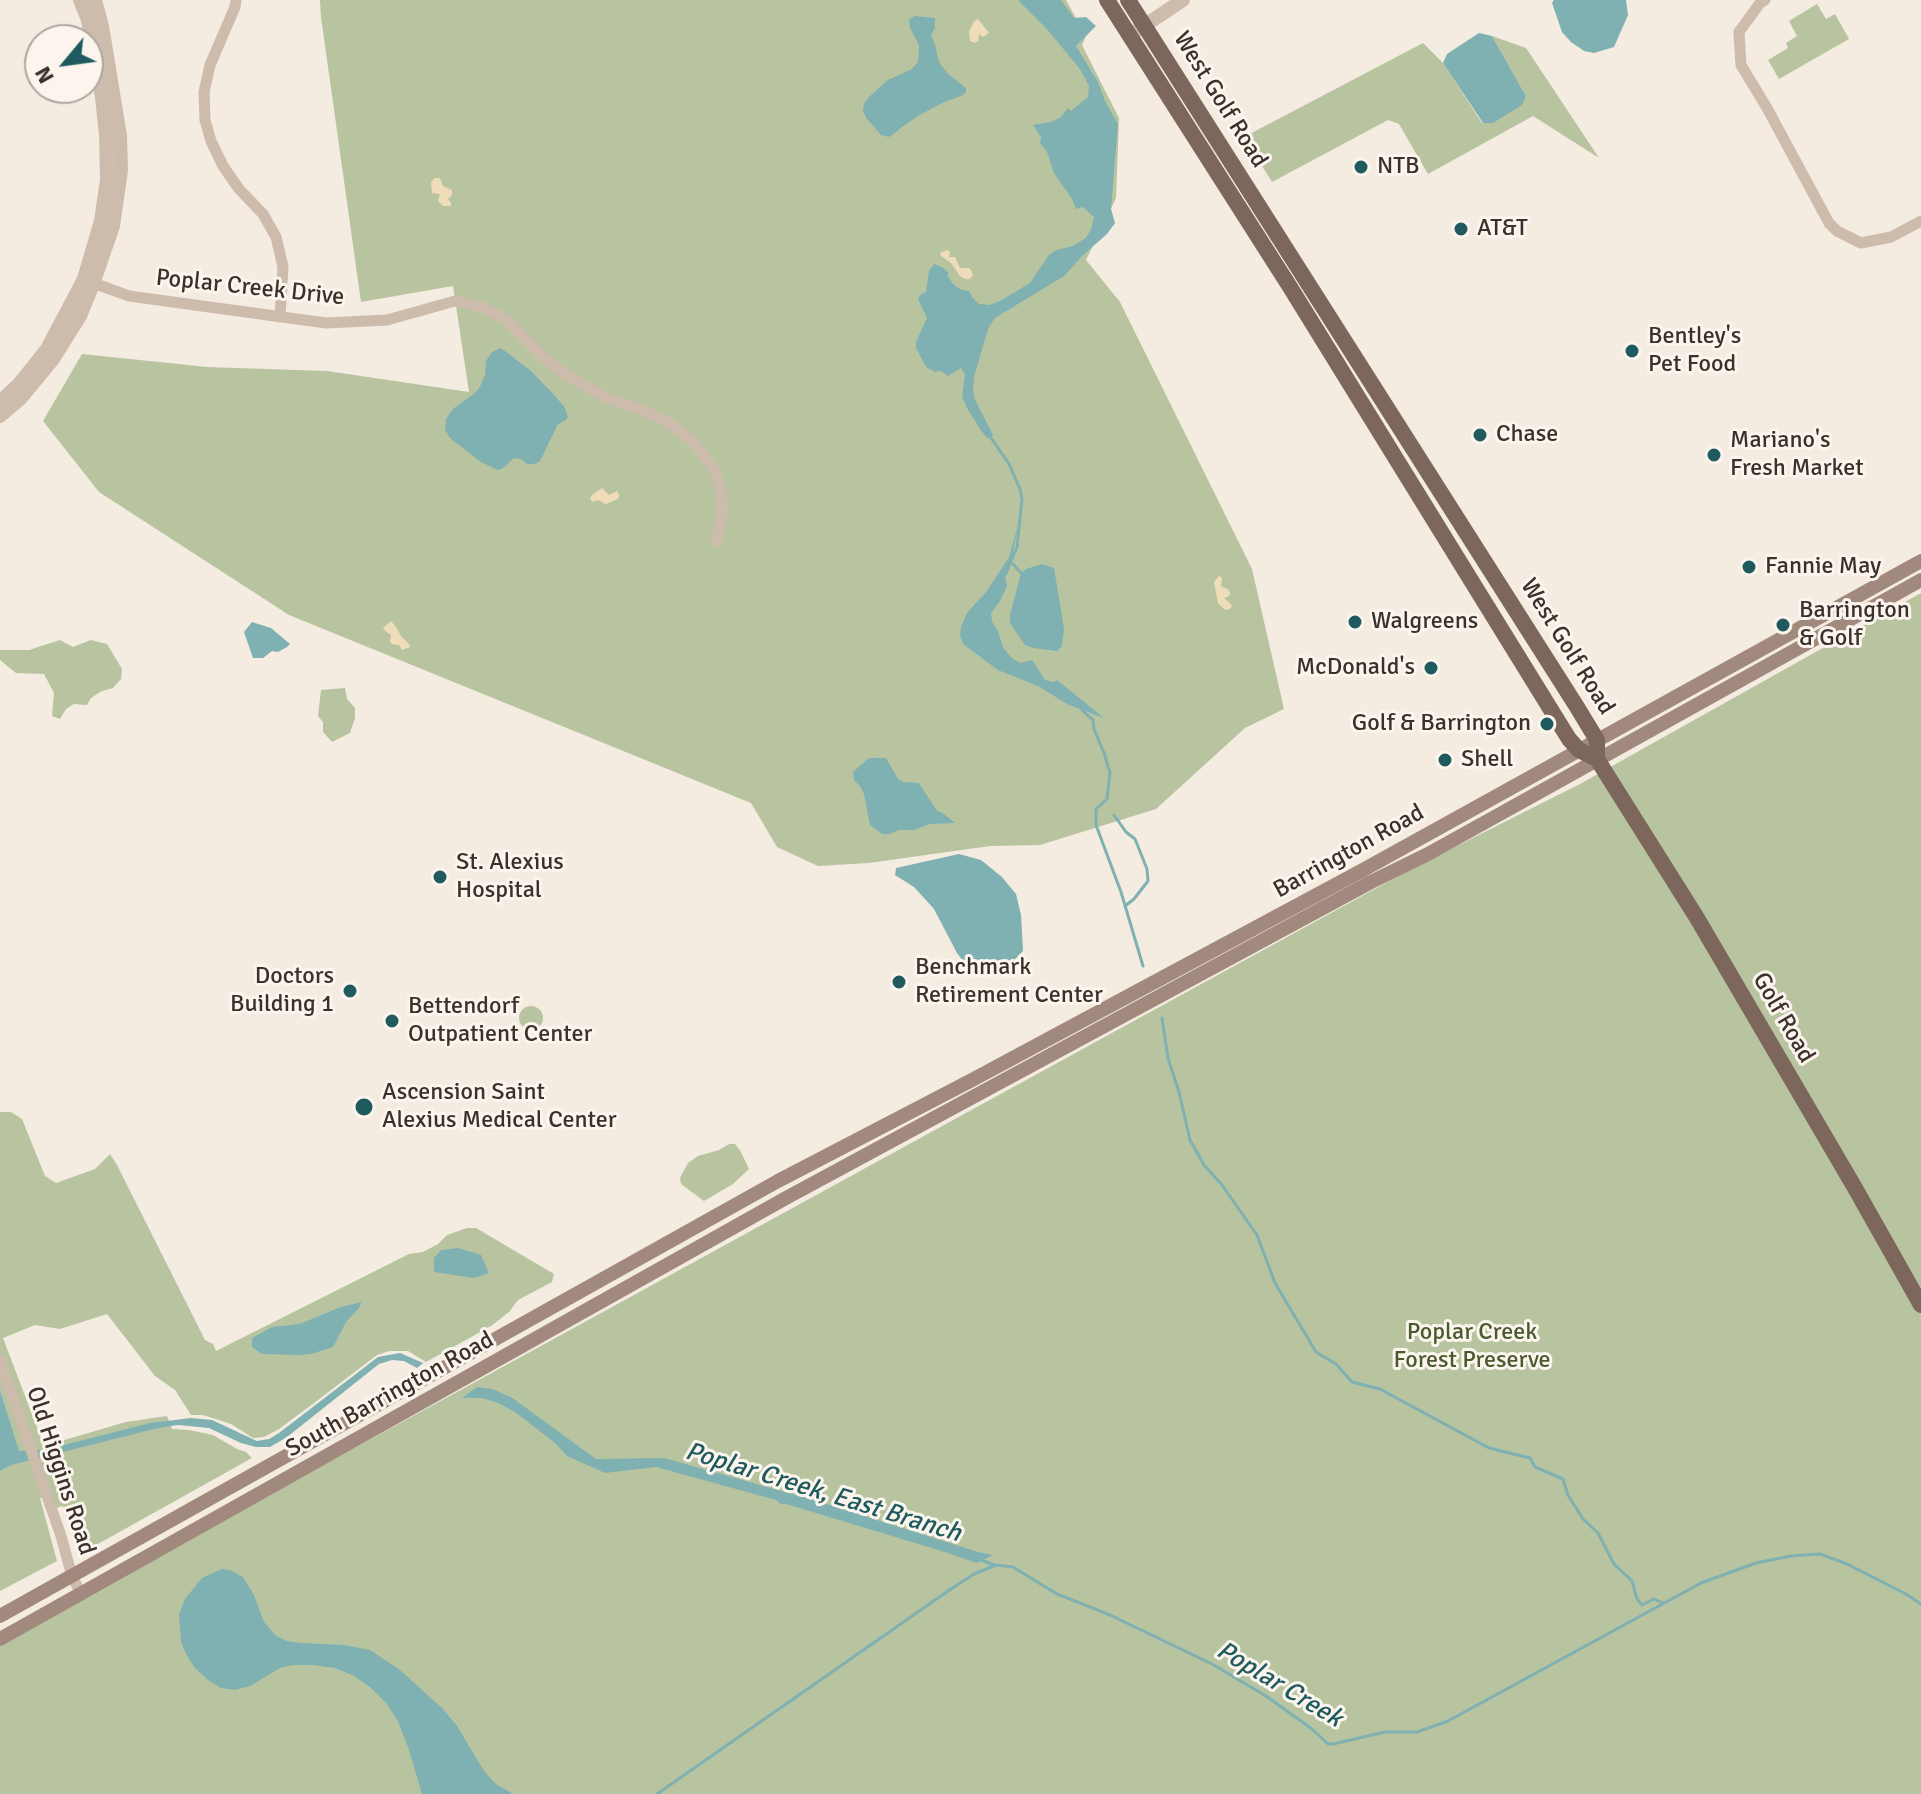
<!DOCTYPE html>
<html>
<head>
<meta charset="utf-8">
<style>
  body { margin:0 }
  #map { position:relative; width:1921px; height:1794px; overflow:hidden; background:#f4ebe1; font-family:Signika,sans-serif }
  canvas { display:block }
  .north { position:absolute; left:24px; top:24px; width:80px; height:80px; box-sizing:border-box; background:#fbf5ee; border:2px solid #aea6a0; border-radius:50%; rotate:241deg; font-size:22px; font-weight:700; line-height:32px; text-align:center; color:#3b302b }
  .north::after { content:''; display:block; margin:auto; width:28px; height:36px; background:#1f5a5e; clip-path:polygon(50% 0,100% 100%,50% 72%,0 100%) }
</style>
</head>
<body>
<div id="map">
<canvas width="1921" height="1794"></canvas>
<div class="north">N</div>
</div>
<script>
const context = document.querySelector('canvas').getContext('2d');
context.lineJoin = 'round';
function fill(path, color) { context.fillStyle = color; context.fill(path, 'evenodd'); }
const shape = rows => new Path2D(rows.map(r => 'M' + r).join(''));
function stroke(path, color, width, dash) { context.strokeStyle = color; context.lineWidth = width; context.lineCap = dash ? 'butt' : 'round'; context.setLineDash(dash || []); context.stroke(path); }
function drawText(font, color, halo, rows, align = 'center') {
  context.font = font + ' Signika,sans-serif'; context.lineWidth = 6; context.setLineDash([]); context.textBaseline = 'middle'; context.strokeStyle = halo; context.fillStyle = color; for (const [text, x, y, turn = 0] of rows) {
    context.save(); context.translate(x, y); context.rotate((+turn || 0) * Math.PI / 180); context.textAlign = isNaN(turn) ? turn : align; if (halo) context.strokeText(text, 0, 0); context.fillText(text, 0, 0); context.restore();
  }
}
fill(shape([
  [320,0,1066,0,1086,36,1082,45,1119,118,1116,198,1086,260,1120,302,1252,569,1284,709,1245,728,1156,809,1040,845,990,846,869,863,818,866,777,847,751,803,289,615,99,492,43,421,82,354,207,367,327,371,469,392,453,286,361,302,321,17],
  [1817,4,1826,19,1835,14,1849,39,1779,79,1768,60,1788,48,1786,43,1797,36,1789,21],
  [1492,36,1526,48,1599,158,1533,116,1428,174,1399,124,1388,120,1272,182,1244,137,1423,43,1443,63,1482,123,1526,96],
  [1921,593,1921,1794,0,1794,0,1646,81,1598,1413,868,1580,784],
  [60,640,73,647,91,640,107,644,122,669,121,679,113,688,102,691,91,698,87,705,74,704,66,709,60,719,52,716,54,693,44,674,16,673,0,660,0,650,29,650],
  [345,688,347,699,355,708,355,718,350,733,332,742,323,732,323,722,318,716,321,690],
  '519 1018a12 12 0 1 1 24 0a12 12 0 1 1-24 0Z',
  [0,1112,11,1112,22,1119,45,1176,56,1183,95,1169,110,1154,117,1165,205,1340,213,1344,216,1351,409,1254,423,1252,438,1244,447,1235,467,1228,476,1228,554,1274,552,1282,518,1300,509,1312,491,1326,426,1362,408,1351,389,1351,377,1355,314,1403,279,1429,264,1437,253,1438,231,1424,203,1415,191,1415,175,1390,155,1376,107,1314,60,1329,35,1325,3,1338,44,1446,126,1422,167,1416,172,1429,189,1430,213,1435,237,1449,246,1452,252,1458,80,1554,63,1506,55,1508,51,1497,40,1498,57,1561,0,1591,0,1471,10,1465,18,1451,0,1390],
  [729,1144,735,1144,741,1152,749,1169,733,1184,704,1201,681,1184,680,1178,688,1163,698,1156,719,1150]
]), '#b8c4a0');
fill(shape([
  [978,19,989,33,983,37,979,34,978,41,975,43,970,41,969,32,974,21],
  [434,178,440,178,443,186,452,190,452,195,448,199,451,203,451,206,443,206,438,201,440,194,432,193,431,183],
  [947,250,950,252,949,257,955,257,960,268,969,268,971,270,973,275,970,279,965,279,960,276,951,263,941,256,940,253],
  [602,488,609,495,617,491,619,495,618,499,606,504,598,500,592,502,590,498,592,495],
  [1219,576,1222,578,1221,586,1229,590,1230,593,1229,596,1224,598,1231,604,1232,607,1229,609,1225,610,1218,603,1214,582],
  [391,621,396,627,401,636,409,644,410,647,402,650,399,645,392,644,390,642,391,635,385,631,383,628]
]), '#efdcb8');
fill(shape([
  [1018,0,1061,0,1074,18,1086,17,1096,26,1076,46,1098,82,1105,101,1118,124,1111,209,1115,223,1107,234,1082,256,1064,276,995,318,988,329,974,377,973,390,975,400,993,435,990,438,987,438,980,429,967,408,962,397,965,374,961,368,948,376,941,371,935,372,926,367,916,348,916,342,927,318,918,299,920,295,926,292,929,271,934,264,942,267,948,272,948,277,954,285,962,290,969,291,972,297,979,304,989,305,1000,301,1030,283,1049,255,1056,250,1073,246,1086,238,1091,229,1094,217,1083,207,1076,209,1072,199,1054,173,1047,152,1040,143,1041,137,1033,125,1051,122,1061,117,1068,108,1071,111,1088,97,1089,86,1080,69,1046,28],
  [1554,0,1626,0,1628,15,1614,47,1594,53,1584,51,1571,42,1562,32,1552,3],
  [915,16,935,18,935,28,931,35,935,45,939,62,948,74,966,88,966,92,963,95,940,104,918,116,902,127,895,133,889,137,881,135,867,119,863,111,864,104,869,97,888,80,912,69,918,62,919,45,910,28,909,19],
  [1479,33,1492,36,1526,96,1522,105,1493,123,1483,123,1443,63,1447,54],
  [501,348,531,371,556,397,565,408,568,417,566,420,558,424,540,461,534,464,527,464,521,459,514,458,503,468,498,470,481,462,450,438,445,430,446,419,453,409,475,393,480,387,485,375,486,361,492,352],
  [1019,522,1009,571,1005,578,1007,586,1000,601,991,613,992,621,998,632,1004,649,1012,658,1020,663,1032,660,1045,680,1054,682,1057,680,1104,718,1067,704,1038,686,998,670,963,644,960,635,961,627,967,613,987,591,1009,557],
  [1042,564,1054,568,1064,629,1062,646,1057,651,1033,648,1025,645,1010,623,1010,615,1021,573,1026,569],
  [252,622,271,628,290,644,287,647,278,652,272,651,263,658,253,658,244,632],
  [869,758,886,758,898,779,904,782,919,783,937,811,944,814,955,823,930,824,914,830,899,830,890,834,882,834,870,825,864,794,860,786,854,780,853,772],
  [959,854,981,860,1002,877,1016,894,1021,915,1023,951,1012,962,997,973,979,975,967,966,957,953,934,909,914,887,895,875,896,868],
  [458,1248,481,1255,489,1273,474,1278,434,1272,434,1258,441,1250],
  [361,1302,360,1307,346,1322,333,1347,311,1354,301,1355,262,1354,252,1347,252,1338,272,1327,300,1324,338,1308],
  [400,1353,423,1363,417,1368,404,1361,392,1360,379,1364,287,1437,270,1447,256,1447,241,1443,209,1428,178,1425,158,1428,11,1465,0,1471,0,1390,19,1451,44,1450,150,1423,191,1418,212,1420,257,1441,269,1439,279,1433,378,1357],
  [477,1387,492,1389,511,1397,596,1459,664,1458,817,1501,978,1552,993,1555,977,1563,945,1552,786,1504,781,1504,776,1500,656,1467,605,1473,567,1456,555,1443,515,1412,498,1403,482,1398,462,1398],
  [222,1569,230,1570,243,1577,254,1595,264,1622,276,1636,287,1641,301,1643,344,1645,370,1650,400,1670,443,1709,457,1726,484,1771,496,1784,513,1794,422,1794,409,1750,398,1721,387,1704,370,1687,354,1676,335,1668,312,1665,292,1665,280,1668,250,1686,235,1690,221,1688,208,1680,194,1667,185,1652,181,1641,179,1614,185,1599,202,1578]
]), '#7fb0b2');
stroke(shape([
  [989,435,1009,464,1020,489,1022,499,1017,547,1008,568],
  [1013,564,1021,573],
  [1081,709,1093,720,1094,729,1104,753,1110,773,1107,799,1096,809,1096,825,1121,892,1143,966],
  [1114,815,1126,832,1135,839,1147,869,1148,881,1134,899,1125,906],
  [1162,1018,1168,1058,1179,1092,1190,1140,1204,1165,1222,1185,1257,1235,1275,1283,1316,1352,1336,1364,1352,1382,1380,1389,1489,1448,1530,1458,1535,1467,1563,1479,1568,1495,1583,1519,1598,1533,1614,1564,1632,1581,1637,1599,1642,1605,1654,1599,1663,1603],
  [979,1559,994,1565],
  [657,1794,948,1591,974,1574,996,1565,1013,1567,1057,1594,1110,1615,1212,1664,1266,1696,1312,1729,1328,1744,1333,1744,1385,1732,1417,1732,1448,1721,1701,1583,1756,1563,1791,1556,1820,1554,1847,1564,1906,1594,1921,1604]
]), '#7fb0b2', 3);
stroke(shape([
  [236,0,235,7,210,65,204,92,205,120,211,141,223,166,239,189,263,214,276,237,283,267,280,317],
  [1765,0,1760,3,1739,32,1741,65,1767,108,1829,223,1837,231,1861,243,1891,237,1921,221],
  [88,281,129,296,326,323,387,320,455,301,483,307,505,319,544,358,568,376,605,397,642,410,670,423,694,443,714,469,721,489,722,514,717,541],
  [0,1361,61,1536,72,1576,81,1594]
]), '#cdbbac', 11);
stroke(shape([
  [1129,36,1183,0],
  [0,402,19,384,47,349,84,279,101,221,107,180,106,135,102,97,88,20,80,0],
  [0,416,20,399,53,359,80,316,93,284,113,226,121,170,120,136,102,26,95,0]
]), '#cdbbac', 14);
stroke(shape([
  [0,1616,778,1181,972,1080,1363,870,1921,561],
  [0,1639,786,1198,1371,882,1428,854,1921,580]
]), '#a18a7d', 14);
stroke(shape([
  [1107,0,1290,287,1569,739,1579,750,1597,759],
  [1128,0,1577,707,1597,740,1597,759],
  [1597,759,1697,918,1855,1188,1921,1305]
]), '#7d675c', 16);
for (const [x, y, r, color] of [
  [1361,167,8,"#1f5a5e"],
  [1461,229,8,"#1f5a5e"],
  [1632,351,8,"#1f5a5e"],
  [1480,435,8,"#1f5a5e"],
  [1714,455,8,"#1f5a5e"],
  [1749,567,8,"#1f5a5e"],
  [1355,622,8,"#1f5a5e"],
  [1783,625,8,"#1f5a5e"],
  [1431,668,8,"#1f5a5e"],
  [1547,724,8,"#1f5a5e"],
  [1445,760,8,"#1f5a5e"],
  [440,877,8,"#1f5a5e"],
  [899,982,8,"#1f5a5e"],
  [350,991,8,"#1f5a5e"],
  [392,1021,8,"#1f5a5e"],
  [364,1107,10,"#1f5a5e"]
]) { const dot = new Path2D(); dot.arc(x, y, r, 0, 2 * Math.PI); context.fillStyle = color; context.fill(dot); stroke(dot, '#fbf5ee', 3); }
drawText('24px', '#3b302b', '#fbf5ee', [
  ["West Golf Road",1220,100,58],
  ["Poplar Creek Drive",250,288,6],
  ["West Golf Road",1567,647,58],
  ["Barrington Road",1349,852,-29],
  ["Golf Road",1783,1018,60],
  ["South Barrington Road",390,1395,-29],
  ["Old Higgins Road",60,1471,72]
]);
drawText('24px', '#3b302b', '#fbf5ee', [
  ["NTB",1377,167],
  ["AT&T",1477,229],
  ["Bentley's",1648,337],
  ["Pet Food",1648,365],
  ["Chase",1496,435],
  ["Mariano's",1730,441],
  ["Fresh Market",1730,469],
  ["Fannie May",1765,567],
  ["Barrington",1799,611],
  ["& Golf",1799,639],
  ["Walgreens",1371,622],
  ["McDonald's",1415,668,"right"],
  ["Golf & Barrington",1531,724,"right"],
  ["Shell",1461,760],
  ["St. Alexius",456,863],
  ["Hospital",456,891],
  ["Benchmark",915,968],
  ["Retirement Center",915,996],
  ["Doctors",334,977,"right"],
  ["Building 1",334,1005,"right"],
  ["Bettendorf",408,1007],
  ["Outpatient Center",408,1035],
  ["Ascension Saint",382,1093],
  ["Alexius Medical Center",382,1121]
], 'left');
drawText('24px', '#4a5a2e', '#fbf5ee', [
  ["Poplar Creek",1472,1333],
  ["Forest Preserve",1472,1361]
]);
drawText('italic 26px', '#1f5a5e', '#fbf5ee', [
  ["Poplar Creek, East Branch",823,1493,17],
  ["Poplar Creek",1279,1685,31]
]);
</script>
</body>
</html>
